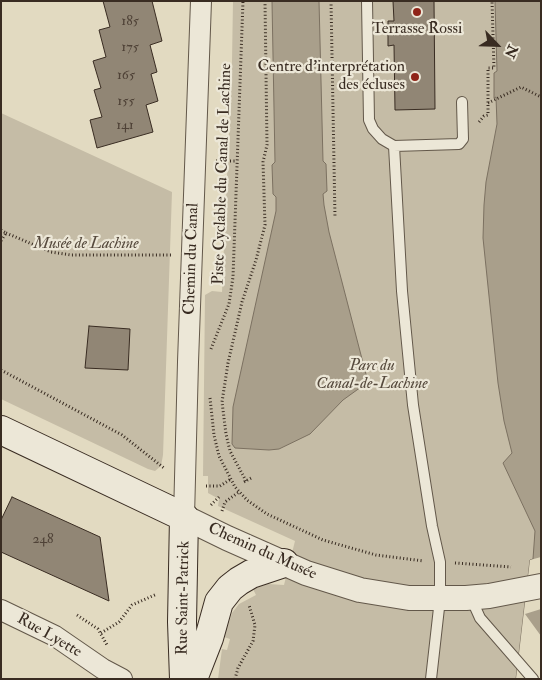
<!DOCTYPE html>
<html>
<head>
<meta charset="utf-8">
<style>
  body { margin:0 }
  #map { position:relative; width:542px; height:680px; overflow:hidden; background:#e2dac1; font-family:"IM FELL Double Pica",serif }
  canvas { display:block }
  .frame { position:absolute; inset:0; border:2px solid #392c22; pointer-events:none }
  .north { position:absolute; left:472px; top:20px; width:50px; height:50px; -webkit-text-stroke:4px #ece7d7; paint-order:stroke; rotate:114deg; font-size:14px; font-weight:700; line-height:20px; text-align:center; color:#392c22 }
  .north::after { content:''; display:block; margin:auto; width:18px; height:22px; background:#392c22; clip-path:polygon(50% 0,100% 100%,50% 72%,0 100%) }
</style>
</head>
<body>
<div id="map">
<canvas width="542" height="680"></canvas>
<div class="frame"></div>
<div class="north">N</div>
</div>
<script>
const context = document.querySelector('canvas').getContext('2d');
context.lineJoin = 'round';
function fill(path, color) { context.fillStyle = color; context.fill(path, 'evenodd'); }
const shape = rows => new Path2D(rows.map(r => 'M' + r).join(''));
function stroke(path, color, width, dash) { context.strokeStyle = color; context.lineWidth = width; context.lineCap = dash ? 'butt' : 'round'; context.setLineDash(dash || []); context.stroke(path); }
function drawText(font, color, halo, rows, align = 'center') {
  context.font = font + ' "IM FELL Double Pica",serif'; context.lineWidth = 4.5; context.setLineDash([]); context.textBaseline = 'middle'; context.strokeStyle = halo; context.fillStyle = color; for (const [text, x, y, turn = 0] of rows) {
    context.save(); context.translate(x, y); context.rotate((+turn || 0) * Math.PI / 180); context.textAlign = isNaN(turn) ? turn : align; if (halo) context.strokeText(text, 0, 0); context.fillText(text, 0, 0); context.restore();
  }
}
fill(shape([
  [233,1,541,1,541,679,218,679,222,649,227,650,230,639,224,637,232,613,239,604,256,595,253,589,268,584,284,585,295,541,218,506,219,499,208,493,208,476,203,476,205,295,212,291,222,292,232,61],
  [1,113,172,192,163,455,161,466,155,471,148,469,1,399]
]), '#c5bca6');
const water = shape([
  [272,1,319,1,323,161,326,164,327,191,323,194,324,205,329,232,368,382,343,400,310,434,279,449,269,450,235,448,232,444,233,407,276,211,276,197,273,194,272,165,275,162,272,1],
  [495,1,541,1,541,679,516,679,530,560,533,559,535,531,503,463,512,453,504,421,498,383,483,238,484,205,486,182,497,124,496,97,494,98,494,73,497,71,495,1]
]);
fill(water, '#a99f8b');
stroke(water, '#7c7161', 1);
fill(shape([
  [541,557,541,609,525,614,541,636,541,679,516,679,530,560]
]), '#e2dac1');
const building = shape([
  [103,1,152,1,162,41,150,45,157,72,151,74,158,101,146,105,153,132,97,148,90,120,102,117,94,90,101,88,93,61,106,57,99,30,110,27,103,1],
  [393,1,434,1,435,109,395,110,394,45,388,46,388,21,394,21,393,1],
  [89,326,130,329,128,370,85,368,89,326],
  [12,497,100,537,109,601,1,552,1,520,12,497]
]);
fill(building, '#918675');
stroke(building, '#392c22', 1);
const service = shape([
  [367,1,369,120,373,129,382,139,394,146],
  [471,598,480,618,533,679],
  [431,679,440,599,440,562,432,526,413,405,402,291,394,146,459,144,463,139,462,102]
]);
const minor = shape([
  [184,517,188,362,201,1],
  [1,610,55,636,103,669,122,679]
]);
const tertiary = shape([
  [184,517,227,538,306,573,360,590,409,598,466,598,489,596,541,586]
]);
const secondary = shape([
  [1,430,184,517,182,622,184,679],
  [193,679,209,638,219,602,230,588,239,581,251,574,284,563]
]);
stroke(service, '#63584a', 12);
stroke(minor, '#63584a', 22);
stroke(tertiary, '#63584a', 26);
stroke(secondary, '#392c22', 30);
stroke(shape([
  [331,1,335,218],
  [488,103,521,87,541,97],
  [479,122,484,116,488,115,488,68,494,68,492,1],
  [216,161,237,161],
  [1,230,6,233,1,241],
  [6,233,51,252,71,255,171,255],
  [211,349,229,304,233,277,243,1],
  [1,370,122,435,164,468],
  [210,398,214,435,219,456,235,487,247,500,267,514,323,540,376,555,424,561],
  [246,481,230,451,226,434,222,402,228,363,242,302,256,260,265,225,263,162,267,145,265,1],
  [244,482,253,477],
  [206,486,220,486,231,479],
  [211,505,219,497],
  [222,511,225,502,239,492],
  [455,563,511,567],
  [77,615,98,629,107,645],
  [101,633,119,622,132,605,157,594],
  [235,679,238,668,253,641,255,625,249,605]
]), '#392c22', 3, [1, 2.5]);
stroke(service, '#ece7d7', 10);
stroke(minor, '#ece7d7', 20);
stroke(tertiary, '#ece7d7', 24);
stroke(secondary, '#ece7d7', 28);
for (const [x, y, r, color] of [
  [417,12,5,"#8f2418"],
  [415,77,5,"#8f2418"]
]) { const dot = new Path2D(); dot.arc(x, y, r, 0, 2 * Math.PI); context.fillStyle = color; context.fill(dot); stroke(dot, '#ece7d7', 2); }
drawText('14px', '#4f4237', null, [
  ["185",130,22],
  ["175",130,48],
  ["165",126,76],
  ["155",126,102],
  ["141",125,126],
  ["248",43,540]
]);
drawText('16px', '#392c22', '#ece7d7', [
  ["Terrasse Rossi",417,30],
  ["Centre d’interprétation",405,68,"right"],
  ["des écluses",405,86,"right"]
]);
drawText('16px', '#392c22', '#ece7d7', [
  ["Piste Cyclable du Canal de Lachine",223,174,-88],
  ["Chemin du Canal",192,259,-88],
  ["Chemin du Musée",262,552,24],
  ["Rue Saint-Patrick",184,598,-89],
  ["Rue Lyette",49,636,30]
]);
drawText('italic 16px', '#55493c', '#ece7d7', [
  ["Musée de Lachine",86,245],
  ["Parc du",372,367],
  ["Canal-de-Lachine",372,385]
]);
</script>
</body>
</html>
